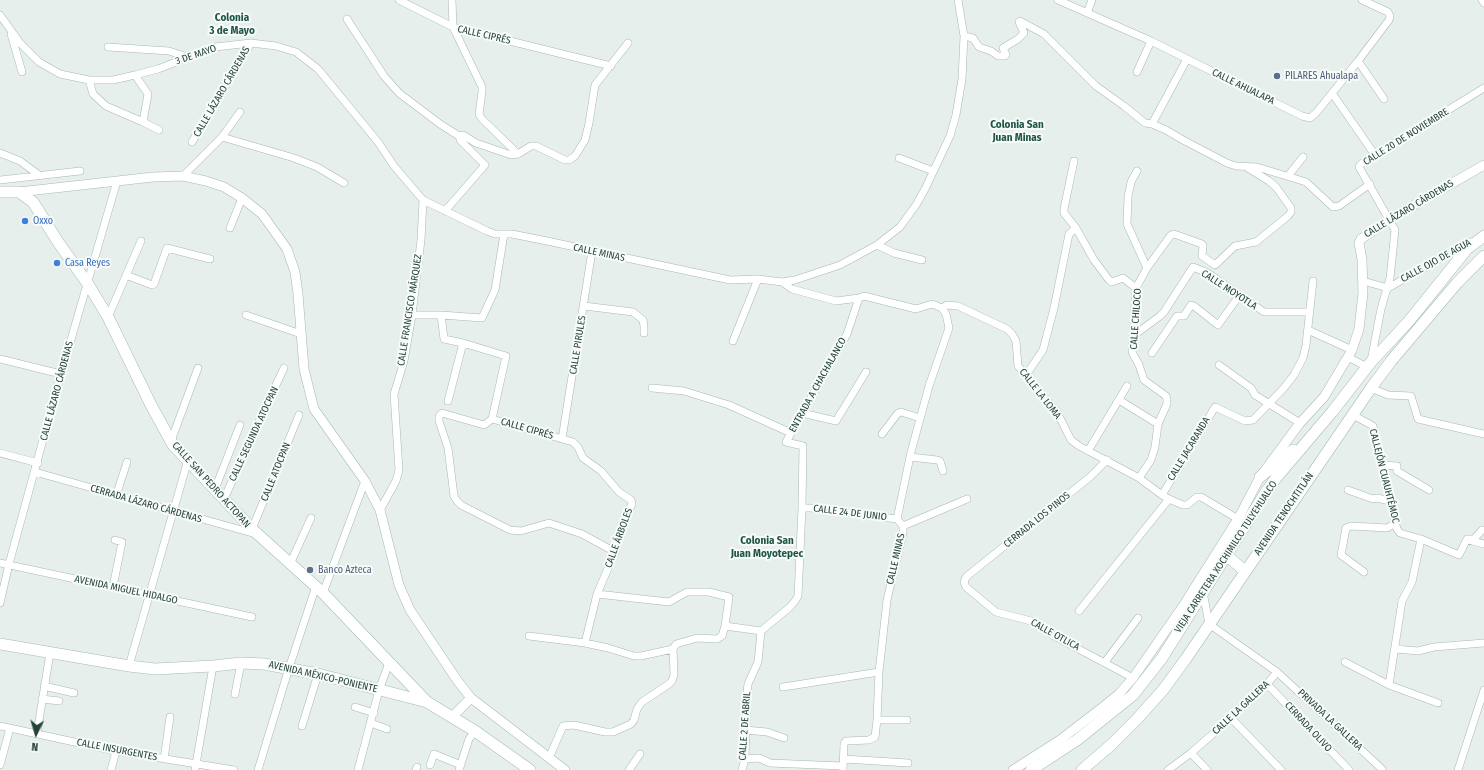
<!DOCTYPE html>
<html>
<head>
<meta charset="utf-8">
<style>
  body { margin:0 }
  #map { position:relative; width:1484px; height:770px; overflow:hidden; background:#e6efeb; font-family:"Fira Sans Condensed",sans-serif }
  canvas { display:block }
  .north { position:absolute; left:16px; top:714px; width:40px; height:40px; -webkit-text-stroke:3px #f7fbf9; paint-order:stroke; rotate:185deg; font-size:11px; font-weight:700; line-height:16px; text-align:center; color:#24423a }
  .north::after { content:''; display:block; margin:auto; width:14px; height:18px; background:#24423a; clip-path:polygon(50% 0,100% 100%,50% 72%,0 100%) }
</style>
</head>
<body>
<div id="map">
<canvas width="1484" height="770"></canvas>
<div class="north">N</div>
</div>
<script>
const context = document.querySelector('canvas').getContext('2d');
context.lineJoin = 'round';
const shape = rows => new Path2D(rows.map(r => 'M' + r).join(''));
function stroke(path, color, width, dash) { context.strokeStyle = color; context.lineWidth = width; context.lineCap = dash ? 'butt' : 'round'; context.setLineDash(dash || []); context.stroke(path); }
function drawText(font, color, halo, rows, align = 'center') {
  context.font = font + ' "Fira Sans Condensed",sans-serif'; context.lineWidth = 4; context.setLineDash([]); context.textBaseline = 'middle'; context.strokeStyle = halo; context.fillStyle = color; for (const [text, x, y, turn = 0] of rows) {
    context.save(); context.translate(x, y); context.rotate((+turn || 0) * Math.PI / 180); context.textAlign = isNaN(turn) ? turn : align; if (halo) context.strokeText(text, 0, 0); context.fillText(text, 0, 0); context.restore();
  }
}
const minor = shape([
  [399,0,453,27],
  [452,0,453,27],
  [1058,0,1151,41,1302,116,1310,118,1316,113,1358,61,1389,20,1390,16,1388,12,1362,0],
  [1482,0,1484,3],
  [1087,13,1092,0],
  [0,15,20,43,39,62,60,74,89,80,113,80,135,75,158,69,215,47,251,43,276,46,296,52,318,69,378,142,394,166,423,200,487,231,495,234,512,234,547,241,730,280,758,279,782,282,795,280,840,265,877,245,900,227,916,205,925,189,950,136,956,115,962,79,964,36,958,0],
  [347,19,384,76,399,93,440,124,459,136],
  [11,34,22,72],
  [964,36,973,38,979,47,991,51,998,56,1005,56,1006,55,1003,48,1018,39,1024,33,1019,22,1020,21,1044,34,1096,86,1124,106,1145,123,1152,124,1166,130,1183,140,1227,163,1236,166,1257,167,1306,182,1333,207,1339,206,1370,184],
  [108,47,169,51,187,57],
  [1358,61,1384,99],
  [1137,72,1151,41],
  [135,75,148,94,143,122],
  [89,80,93,94,106,106,143,122,159,130],
  [1332,93,1375,155],
  [1152,124,1187,59],
  [222,137,240,112],
  [192,142,251,43],
  [0,153,20,161,39,175],
  [518,154,482,119,479,114,482,92,482,87,453,27,611,66],
  [899,158,933,171],
  [1074,161,1064,209,1064,213,1076,228,1094,260,1109,280,1112,282,1123,278,1136,288],
  [1137,171,1131,182,1128,197,1127,224,1147,268],
  [183,176,222,137,294,158,317,167,344,183],
  [1288,176,1303,157],
  [0,180,80,171],
  [445,211,485,165,460,140,460,136,463,135,476,143,511,155,518,154,531,146,536,146,565,160,569,160,575,156,585,140,589,123,595,85,628,43],
  [230,228,242,198],
  [877,245,894,253,922,260],
  [126,275,152,285,154,284,167,248,210,259],
  [1363,281,1388,288,1470,242],
  [782,282,792,289,836,301,859,298,864,296,916,309,932,304,942,308,947,305,958,306,1007,329,1012,334,1016,341,1018,366,1057,412,1071,440,1079,446,1139,478,1162,495,1169,499,1183,505,1187,505,1197,497,1201,497,1238,519],
  [584,306,633,312,643,320,644,326,644,333],
  [246,315,301,334],
  [412,315,441,315,444,339,463,343,506,356,492,419],
  [441,315,482,318,495,290,504,234],
  [108,317,141,241],
  [1308,330,1352,350],
  [1133,336,1160,316,1164,312,1193,267,1208,273,1264,312,1310,312],
  [733,341,758,279],
  [1152,353,1177,316,1184,316,1191,305,1194,306,1218,325,1239,296],
  [1348,357,1367,367],
  [0,359,61,374],
  [1371,361,1381,309,1390,278,1395,230,1359,167,1361,164,1375,155,1484,88],
  [1219,365,1251,388,1255,395,1300,423],
  [1026,375,1043,350,1054,308,1069,234,1076,228],
  [652,388,684,391,729,405,791,433],
  [1371,388,1388,395,1411,396,1418,419,1484,434],
  [1119,400,1158,424],
  [448,401,463,343],
  [802,413,836,421,866,372],
  [1353,415,1373,426,1397,529,1400,533,1421,539,1459,555,1467,539,1474,539,1482,530],
  [492,419,484,425,442,413,439,416,439,421,448,448,454,496,457,501,461,505,510,530,521,531,549,523,582,534,615,552],
  [492,419,573,442,578,447,583,458,601,471,619,492,631,500,632,504,625,517,615,552,597,594,585,643],
  [882,434,898,413,901,412,920,418],
  [562,439,592,251],
  [171,441,198,368],
  [1088,451,1127,386],
  [0,453,38,463],
  [910,457,937,460,940,461,943,471],
  [1107,460,1090,477,966,577,964,582,966,587,996,612,1031,621,1054,636,1133,678],
  [1382,465,1397,466,1397,471,1429,490],
  [35,472,256,534],
  [1139,478,1151,460,1155,447,1158,424,1167,404,1167,399,1166,396,1144,380,1139,365,1132,352,1136,288,1147,268,1171,235,1174,234,1202,244,1203,246,1202,256,1215,265,1235,246,1256,242,1288,216,1291,212,1291,208,1276,187,1269,181,1248,168],
  [215,489,240,425],
  [1348,490,1373,499,1377,498,1390,501],
  [1162,495,1215,407,1245,421,1253,420,1283,389,1294,375,1303,358,1306,345,1313,281],
  [116,496,127,462],
  [224,499,262,415,284,368],
  [802,508,811,508,897,519],
  [380,510,396,481,399,470,394,394,404,361,412,315,421,240,423,200],
  [903,526,967,499],
  [252,529,299,415],
  [1421,539,1412,582,1402,601,1389,685,1438,703],
  [1469,540,1484,544],
  [0,563,252,617],
  [290,564,311,518],
  [1364,572,1341,555,1346,528,1351,526,1387,528,1396,523],
  [113,587,122,542,115,540],
  [323,593,365,481],
  [0,603,9,564,61,374,117,181],
  [1079,611,1169,499],
  [725,626,761,631],
  [529,636,585,643,608,648,634,656,641,656,673,649],
  [1396,649,1418,651,1434,647,1484,643],
  [1105,662,1138,618],
  [1345,662,1389,685],
  [129,666,188,460],
  [1277,672,1382,769],
  [1267,684,1349,770],
  [44,686,74,693],
  [783,687,879,672],
  [235,694,241,663],
  [42,699,59,701],
  [355,707,374,713],
  [1231,718,1281,770],
  [877,720,907,720],
  [371,723,387,729],
  [0,726,116,751,234,770],
  [302,726,318,674],
  [745,730,767,732,784,738],
  [37,733,50,653],
  [1191,753,1207,770],
  [549,758,563,726,574,725,605,732,613,732,631,724,634,720,637,709,642,702,669,684,672,681,674,675,673,649,676,644,697,638,717,639,722,636,725,626,729,597,709,592,687,592,669,602,597,594],
  [164,759,170,717],
  [745,759,759,758,770,763,843,766],
  [844,759,908,763],
  [0,765,10,728],
  [430,765,434,754,461,765],
  [111,770,116,751],
  [195,770,213,666],
  [258,770,289,668,316,586],
  [358,770,379,690,389,663],
  [416,770,417,767],
  [459,770,469,739,475,731],
  [629,770,640,754],
  [742,770,745,759,747,692,748,684,758,662,761,631,790,607,795,601,798,596,802,508,803,446,786,442,847,334,859,298],
  [843,770,844,744,846,741,869,740,875,737,877,720,879,672,887,600,903,533,903,526,897,519,911,452,929,386,949,328,946,314,942,308],
  [1168,770,1191,753,1231,718,1267,684,1277,672,1209,624,1203,592],
  [1458,770,1484,690]
]);
const tertiary = shape([
  [19,192,153,177,183,176,206,181,224,187,242,198,262,214,287,249,295,272,298,294,304,369,314,409,365,481,380,510,399,585,410,610,457,680,471,698,565,770],
  [452,717,471,698],
  [1013,770,1060,740,1103,707,1119,694,1133,678,1185,603,1238,519,1260,477,1300,423,1324,397,1352,350,1359,329,1363,293,1362,259,1359,243,1361,239,1390,219,1484,165]
]);
const secondary = shape([
  [0,192,19,192,33,202,58,242,88,284,108,317,151,405,173,445,252,529,323,593,427,702],
  [1260,477,1293,450],
  [1226,555,1245,571],
  [0,644,129,666,155,669,213,666,241,663,264,664,318,674,427,702,475,731,530,770],
  [1031,770,1077,740,1133,695,1162,658,1266,492,1276,478,1332,412,1371,362,1409,321,1467,249,1484,236],
  [1082,770,1112,744,1137,719,1163,690,1185,660,1371,388,1391,361,1457,283,1484,256]
]);
stroke(minor, '#a8b8b2', 8);
stroke(tertiary, '#a8b8b2', 10);
stroke(secondary, '#a4bbb3', 12);
stroke(minor, '#fff', 7);
stroke(tertiary, '#fff', 9);
stroke(secondary, '#fff', 11);
for (const [x, y, r, color] of [
  [1277,76,4,"#5c6f8a"],
  [25,221,4,"#3f7fe0"],
  [57,263,4,"#3f7fe0"],
  [310,570,4,"#5c6f8a"]
]) { const dot = new Path2D(); dot.arc(x, y, r, 0, 2 * Math.PI); context.fillStyle = color; context.fill(dot); stroke(dot, '#f7fbf9', 1.5); }
drawText('10px', '#24423a', '#f7fbf9', [
  ["CALLE CIPRÉS",484,35,13],
  ["3 DE MAYO",196,55,-19],
  ["CALLE AHUALAPA",1243,87,26],
  ["CALLE LÁZARO CÁRDENAS",222,92,-60],
  ["CALLE 20 DE NOVIEMBRE",1406,137,-32],
  ["CALLE LÁZARO CÁRDENAS",1409,209,-31],
  ["CALLE MINAS",599,253,12],
  ["CALLE OJO DE AGUA",1436,261,-29],
  ["CALLE MOYOTLA",1229,290,33],
  ["CALLE FRANCISCO MÁRQUEZ",410,310,-81],
  ["CALLE CHILOCO",1136,319,-86],
  ["CALLE PIRULES",578,345,-81],
  ["ENTRADA A CHACHALANCO",818,385,-61],
  ["CALLE LÁZARO CÁRDENAS",57,391,-75],
  ["CALLE LA LOMA",1040,394,52],
  ["CALLE CIPRÉS",527,429,16],
  ["CALLE SEGUNDA ATOCPAN",254,434,-65],
  ["CALLE JACARANDA",1189,449,-59],
  ["CALLE ATOCPAN",276,472,-68],
  ["CALLEJÓN CUAUHTÉMOC",1384,476,76],
  ["CALLE SAN PEDRO ACTOPAN",211,485,48],
  ["CERRADA LÁZARO CÁRDENAS",146,504,16],
  ["CALLE 24 DE JUNIO",850,513,7],
  ["AVENIDA TENOCHTITLÁN",1284,514,-56],
  ["CERRADA LOS PINOS",1037,520,-39],
  ["CALLE ÁRBOLES",619,538,-70],
  ["VIEJA CARRETERA XOCHIMILCO TULYEHUALCO",1226,557,-57],
  ["CALLE MINAS",896,559,-77],
  ["AVENIDA MIGUEL HIDALGO",126,590,12],
  ["CALLE OTLICA",1055,635,29],
  ["AVENIDA MÉXICO-PONIENTE",323,677,13],
  ["CALLE LA GALLERA",1241,708,-43],
  ["PRIVADA LA GALLERA",1330,720,43],
  ["CALLE 2 DE ABRIL",745,726,-86],
  ["CERRADA OLIVO",1308,727,47],
  ["CALLE INSURGENTES",117,750,11]
]);
drawText('10px', '#4e5e75', '#f7fbf9', [
  ["PILARES Ahualapa",1285,76],
  ["Banco Azteca",318,570]
], 'left');
drawText('10px', '#366cbe', '#f7fbf9', [
  ["Oxxo",33,221],
  ["Casa Reyes",65,263]
], 'left');
drawText('bold 11px', '#1f5548', '#f7fbf9', [
  ["Colonia",232,18],
  ["3 de Mayo",232,31],
  ["Colonia San",1017,125],
  ["Juan Minas",1017,138],
  ["Colonia San",767,541],
  ["Juan Moyotepec",767,554]
]);
</script>
</body>
</html>
